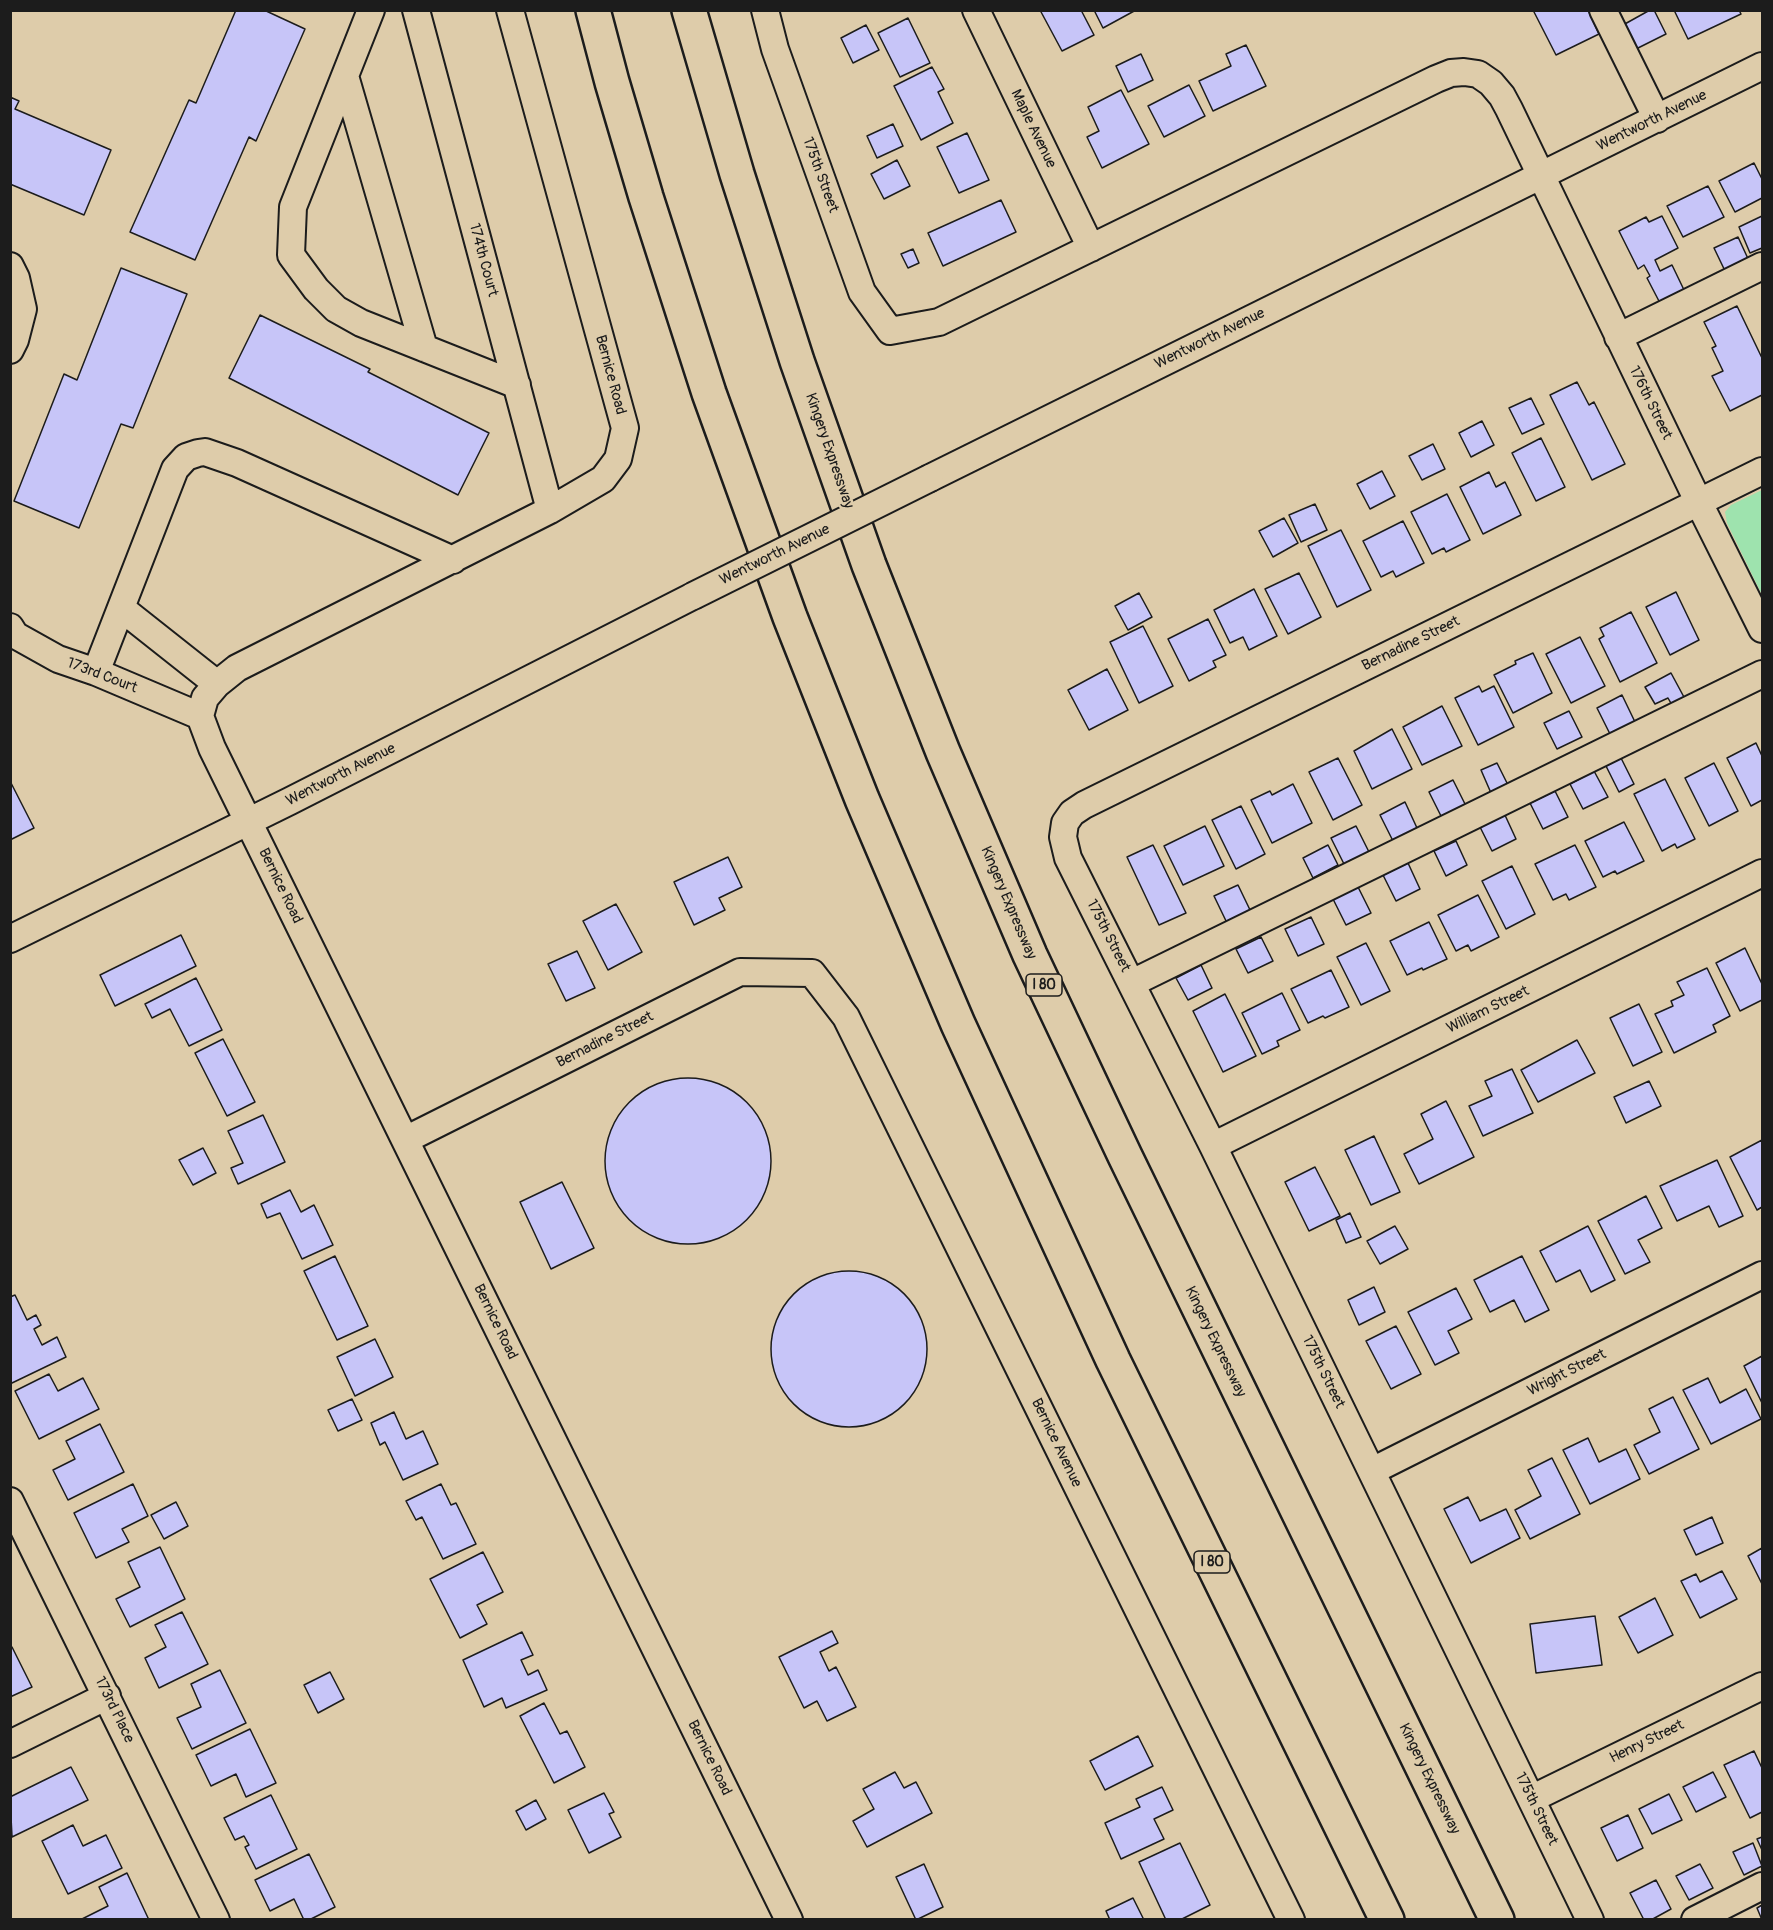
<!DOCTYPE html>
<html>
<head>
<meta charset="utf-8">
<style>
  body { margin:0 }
  #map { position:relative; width:1773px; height:1930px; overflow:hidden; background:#deccaa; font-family:Pangolin,sans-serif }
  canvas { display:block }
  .frame { position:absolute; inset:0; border:12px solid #1c1c1c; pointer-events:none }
</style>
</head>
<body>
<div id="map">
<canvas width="1773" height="1930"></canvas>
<div class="frame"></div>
</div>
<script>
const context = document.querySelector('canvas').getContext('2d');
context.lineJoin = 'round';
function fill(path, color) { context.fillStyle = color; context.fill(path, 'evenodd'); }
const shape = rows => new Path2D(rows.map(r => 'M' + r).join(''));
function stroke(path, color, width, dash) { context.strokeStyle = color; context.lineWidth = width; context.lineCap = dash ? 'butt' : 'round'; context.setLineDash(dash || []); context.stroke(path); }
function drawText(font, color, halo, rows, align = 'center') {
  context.font = font + ' Pangolin,sans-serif'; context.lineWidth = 5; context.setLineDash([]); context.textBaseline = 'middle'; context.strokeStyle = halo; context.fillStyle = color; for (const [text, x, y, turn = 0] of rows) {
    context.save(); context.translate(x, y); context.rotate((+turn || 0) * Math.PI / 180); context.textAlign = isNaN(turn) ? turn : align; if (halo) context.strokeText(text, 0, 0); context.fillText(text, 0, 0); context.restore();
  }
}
fill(shape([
  [1762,490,1762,595,1727,523,1725,512,1731,505]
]), '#9ee3ae');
const building = shape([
  [236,10,264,10,305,29,256,141,249,137,195,260,130,232,189,100,196,103,236,10],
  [1040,10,1081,10,1094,35,1062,51,1040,10],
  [1094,10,1136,10,1103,28,1094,10],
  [1533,10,1588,10,1599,34,1556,55,1533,10],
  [1650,10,1654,10,1666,34,1636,49,1623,25,1650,10],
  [1674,10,1739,10,1741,14,1688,39,1674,10],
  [908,18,930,63,900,77,878,33,908,18],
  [866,25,879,50,853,63,841,38,866,25],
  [1246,45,1266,86,1213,111,1199,81,1231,66,1226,54,1246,45],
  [1141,54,1153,80,1128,92,1116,66,1141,54],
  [932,67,944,89,938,92,953,123,921,140,894,86,932,67],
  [1189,85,1205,116,1164,137,1148,106,1189,85],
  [1121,90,1149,144,1102,168,1087,137,1099,131,1088,107,1121,90],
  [10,97,19,101,15,109,111,150,84,215,10,184,10,97],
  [893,124,903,146,877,158,867,136,893,124],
  [967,133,989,180,959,193,937,147,967,133],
  [897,160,910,186,884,199,871,174,897,160],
  [1754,163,1762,179,1762,198,1735,212,1719,181,1754,163],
  [1708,186,1724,217,1683,237,1667,206,1708,186],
  [1001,200,1016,232,943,266,928,233,1001,200],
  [1662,216,1678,248,1655,260,1660,271,1672,265,1685,292,1661,305,1647,278,1650,276,1644,265,1638,269,1619,231,1646,217,1649,222,1662,216],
  [1762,216,1762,248,1750,253,1739,227,1762,216],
  [1738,237,1750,263,1726,273,1714,248,1738,237],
  [913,249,919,263,908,268,901,254,913,249],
  [121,268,187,294,133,428,121,424,79,528,14,501,64,374,77,380,121,268],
  [1737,306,1762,358,1762,395,1730,411,1712,376,1723,371,1712,348,1716,346,1704,322,1737,306],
  [260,315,370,369,368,372,489,433,458,495,229,378,260,315],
  [1577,382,1589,405,1594,402,1625,464,1592,480,1550,395,1577,382],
  [1531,398,1544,424,1522,434,1509,408,1531,398],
  [1482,421,1494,445,1471,457,1459,433,1482,421],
  [1541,438,1565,487,1536,501,1512,453,1541,438],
  [1433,444,1445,469,1422,480,1409,456,1433,444],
  [1382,471,1395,496,1370,509,1357,484,1382,471],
  [1489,472,1496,487,1505,482,1521,515,1483,534,1460,487,1489,472],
  [1447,494,1470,540,1446,552,1444,548,1432,554,1411,512,1447,494],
  [1315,504,1327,530,1301,542,1289,515,1315,504],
  [1284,518,1298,543,1273,557,1259,531,1284,518],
  [1403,521,1424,563,1396,577,1393,571,1381,577,1363,541,1403,521],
  [1341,530,1371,590,1337,607,1308,546,1341,530],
  [1299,573,1321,617,1288,634,1265,589,1299,573],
  [1254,589,1277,636,1249,650,1243,637,1230,643,1214,610,1254,589],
  [1676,592,1699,640,1670,655,1646,607,1676,592],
  [1139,593,1152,617,1128,630,1115,606,1139,593],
  [1631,612,1657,663,1620,682,1599,639,1604,636,1600,628,1631,612],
  [1208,619,1226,655,1213,661,1216,667,1189,681,1168,639,1208,619],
  [1143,626,1173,686,1139,703,1110,642,1143,626],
  [1580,637,1605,686,1571,703,1546,654,1580,637],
  [1533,653,1552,693,1513,713,1494,675,1516,664,1515,661,1533,653],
  [1107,669,1128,710,1089,730,1068,690,1107,669],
  [1671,673,1685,699,1672,705,1668,698,1655,704,1645,687,1671,673],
  [1479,686,1482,692,1494,686,1514,727,1478,745,1455,698,1479,686],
  [1622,695,1635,722,1610,734,1597,708,1622,695],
  [1442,706,1462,746,1422,765,1403,727,1442,706],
  [1569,711,1582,737,1557,749,1544,723,1569,711],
  [1392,729,1412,769,1372,789,1354,751,1392,729],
  [1756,743,1762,756,1762,800,1751,806,1727,758,1756,743],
  [1338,758,1362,805,1333,820,1309,772,1338,758],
  [1621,758,1634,784,1619,792,1606,766,1621,758],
  [1497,763,1508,785,1491,793,1481,770,1497,763],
  [1714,763,1738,811,1709,826,1685,778,1714,763],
  [1594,771,1608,797,1583,809,1570,784,1594,771],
  [1665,779,1695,839,1677,848,1675,844,1662,851,1634,794,1665,779],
  [1453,780,1466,806,1442,818,1429,792,1453,780],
  [10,781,34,828,10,840,10,781],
  [1293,784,1312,823,1272,843,1251,800,1270,791,1272,795,1293,784],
  [1555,791,1568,817,1543,829,1530,803,1555,791],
  [1405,802,1417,828,1393,841,1380,815,1405,802],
  [1241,806,1265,854,1236,869,1212,820,1241,806],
  [1504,813,1516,839,1492,851,1479,825,1504,813],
  [1624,822,1644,861,1617,874,1615,871,1603,877,1585,841,1624,822],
  [1205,826,1224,866,1183,885,1164,846,1205,826],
  [1356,826,1369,852,1344,864,1331,838,1356,826],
  [1456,841,1467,865,1446,876,1434,851,1456,841],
  [1153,845,1186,913,1159,925,1127,857,1153,845],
  [1328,845,1338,865,1313,878,1303,858,1328,845],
  [1575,845,1596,887,1569,900,1566,894,1553,900,1535,864,1575,845],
  [728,857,742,887,719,898,725,910,694,925,674,882,728,857],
  [1408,863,1420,889,1396,901,1383,875,1408,863],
  [1512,866,1535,914,1506,929,1482,881,1512,866],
  [1238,885,1251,912,1227,923,1214,896,1238,885],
  [1358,887,1371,913,1346,925,1333,899,1358,887],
  [1478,895,1499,937,1471,951,1468,945,1456,951,1438,915,1478,895],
  [616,904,642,952,608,970,583,921,616,904],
  [1311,917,1324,944,1298,956,1285,929,1311,917],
  [1429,922,1447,959,1423,970,1422,968,1407,975,1390,941,1429,922],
  [181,935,196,966,115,1006,100,975,181,935],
  [1261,937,1273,961,1248,973,1236,949,1261,937],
  [1366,943,1390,991,1361,1005,1337,957,1366,943],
  [1745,948,1762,984,1762,1000,1740,1011,1716,963,1745,948],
  [577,951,595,988,566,1001,548,964,577,951],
  [1201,965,1212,988,1188,1000,1176,978,1201,965],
  [1707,968,1730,1016,1713,1025,1716,1032,1674,1053,1655,1014,1673,1006,1671,1001,1684,995,1677,982,1707,968],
  [1331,970,1349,1007,1325,1018,1323,1016,1308,1023,1291,989,1331,970],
  [196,978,222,1030,189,1046,170,1009,152,1018,145,1004,196,978],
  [1282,993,1300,1030,1277,1041,1279,1046,1262,1054,1242,1013,1282,993],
  [1225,994,1256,1056,1223,1072,1193,1011,1225,994],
  [1639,1004,1662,1052,1633,1066,1610,1018,1639,1004],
  [223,1039,255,1102,227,1116,195,1053,223,1039],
  [1577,1040,1595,1073,1538,1102,1521,1070,1577,1040],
  [1512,1069,1533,1113,1483,1136,1469,1106,1492,1096,1485,1081,1512,1069],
  '605 1161a83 83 0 1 1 166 0a83 83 0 1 1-166 0Z',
  [1649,1081,1661,1106,1626,1123,1614,1097,1649,1081],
  [1446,1101,1474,1157,1419,1184,1404,1154,1433,1139,1421,1114,1446,1101],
  [263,1115,285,1162,238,1184,231,1168,243,1163,228,1131,263,1115],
  [1374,1136,1400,1192,1371,1205,1345,1150,1374,1136],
  [1762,1140,1762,1207,1757,1210,1730,1157,1762,1140],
  [203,1148,216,1173,193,1185,179,1160,203,1148],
  [1717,1160,1743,1216,1719,1227,1709,1206,1677,1221,1660,1186,1717,1160],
  [1315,1167,1340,1216,1309,1231,1285,1182,1315,1167],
  [562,1182,594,1248,551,1269,520,1202,562,1182],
  [290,1190,301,1212,314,1205,333,1245,302,1259,280,1213,267,1218,261,1204,290,1190],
  [1646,1196,1662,1228,1638,1240,1650,1262,1625,1274,1598,1221,1646,1196],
  [1350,1213,1361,1237,1346,1243,1336,1220,1350,1213],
  [1395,1226,1408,1249,1380,1264,1367,1241,1395,1226],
  [1588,1226,1615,1280,1591,1292,1580,1270,1556,1282,1540,1251,1588,1226],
  [335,1256,368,1326,337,1340,304,1271,335,1256],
  [1522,1256,1549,1310,1525,1322,1514,1300,1490,1312,1474,1280,1522,1256],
  '771 1349a78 78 0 1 1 156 0a78 78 0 1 1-156 0Z',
  [1374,1287,1385,1312,1359,1325,1348,1300,1374,1287],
  [1456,1288,1472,1319,1448,1331,1459,1353,1435,1365,1408,1312,1456,1288],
  [15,1295,27,1320,36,1315,41,1325,34,1329,42,1345,57,1337,66,1357,12,1383,10,1380,10,1297,15,1295],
  [1396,1326,1421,1374,1391,1389,1366,1341,1396,1326],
  [375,1339,393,1377,355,1396,337,1357,375,1339],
  [1762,1356,1762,1403,1744,1366,1762,1356],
  [49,1374,58,1391,83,1378,99,1409,39,1439,15,1391,49,1374],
  [1708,1378,1720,1403,1746,1389,1761,1419,1711,1444,1683,1390,1708,1378],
  [1673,1397,1699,1449,1649,1474,1634,1445,1660,1432,1649,1409,1673,1397],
  [352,1399,362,1420,338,1431,328,1410,352,1399],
  [394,1412,406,1439,423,1431,438,1464,403,1480,385,1442,380,1445,371,1423,394,1412],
  [100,1424,124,1472,68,1500,53,1470,75,1459,66,1441,100,1424],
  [1588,1438,1599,1462,1626,1449,1640,1479,1590,1504,1563,1450,1588,1438],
  [1552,1458,1580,1514,1530,1539,1515,1510,1541,1496,1528,1470,1552,1458],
  [133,1484,148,1516,122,1529,129,1542,96,1558,74,1513,133,1484],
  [441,1484,451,1505,456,1503,476,1544,443,1559,422,1517,416,1520,406,1501,441,1484],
  [1468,1497,1480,1521,1506,1509,1520,1538,1471,1563,1444,1509,1468,1497],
  [176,1502,188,1526,164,1539,151,1515,176,1502],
  [1712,1517,1723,1543,1696,1555,1684,1530,1712,1517],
  [160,1547,185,1599,130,1627,116,1599,140,1587,128,1562,160,1547],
  [1762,1548,1762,1584,1748,1556,1762,1548],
  [483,1552,503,1592,477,1605,487,1624,460,1638,430,1579,483,1552],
  [1722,1571,1737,1599,1700,1618,1681,1581,1696,1574,1700,1582,1722,1571],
  [1655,1598,1673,1635,1638,1653,1619,1617,1655,1598],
  [182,1612,208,1664,159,1688,145,1658,166,1647,155,1625,182,1612],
  [1595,1616,1602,1665,1536,1673,1530,1624,1595,1616],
  [832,1631,838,1643,820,1652,829,1671,836,1667,856,1707,827,1721,817,1701,804,1708,779,1657,832,1631],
  [522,1632,533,1655,521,1660,528,1675,538,1670,547,1690,506,1708,502,1698,484,1707,463,1660,522,1632],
  [12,1647,32,1687,10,1697,10,1648,12,1647],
  [220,1670,246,1723,192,1749,177,1718,201,1707,191,1684,220,1670],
  [330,1672,344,1699,318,1713,304,1685,330,1672],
  [544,1703,560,1734,567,1731,585,1767,554,1783,520,1716,544,1703],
  [250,1729,276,1783,246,1797,236,1774,211,1786,196,1755,250,1729],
  [1138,1736,1153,1766,1105,1790,1090,1761,1138,1736],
  [1754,1751,1762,1768,1762,1812,1750,1818,1724,1765,1754,1751],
  [71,1767,88,1800,12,1837,10,1797,71,1767],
  [895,1772,904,1788,916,1782,932,1813,867,1847,853,1821,874,1809,863,1789,895,1772],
  [1713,1772,1726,1797,1696,1812,1683,1787,1713,1772],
  [1162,1787,1173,1810,1154,1819,1164,1839,1121,1859,1105,1823,1140,1807,1136,1799,1162,1787],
  [604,1793,614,1812,609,1814,621,1837,589,1853,568,1810,604,1793],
  [1669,1794,1682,1820,1652,1834,1639,1809,1669,1794],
  [271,1795,297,1849,256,1869,245,1847,249,1845,244,1836,235,1840,224,1818,271,1795],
  [536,1800,546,1819,526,1830,516,1811,536,1800],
  [1628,1815,1643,1848,1617,1861,1601,1828,1628,1815],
  [73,1825,83,1846,106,1835,122,1868,68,1894,42,1841,73,1825],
  [1762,1837,1762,1850,1757,1839,1762,1837],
  [1180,1843,1210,1905,1180,1920,1166,1920,1139,1862,1180,1843],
  [1753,1843,1762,1866,1744,1875,1733,1852,1753,1843],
  [309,1854,335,1907,309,1920,304,1920,294,1899,270,1911,255,1880,309,1854],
  [924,1864,943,1907,916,1920,896,1877,924,1864],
  [1700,1864,1713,1888,1689,1900,1676,1876,1700,1864],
  [127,1873,149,1920,80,1920,108,1906,99,1887,127,1873],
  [1656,1880,1671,1909,1651,1920,1644,1920,1630,1893,1656,1880],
  [1133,1898,1144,1920,1110,1920,1106,1911,1133,1898],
  [1762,1905,1762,1920,1757,1908,1762,1905]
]);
fill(building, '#c7c5f8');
stroke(building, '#1c1c1c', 1.5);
const minor = shape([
  [371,10,293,207,291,255,316,289,336,309,361,323,517,385],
  [416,10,550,510],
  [510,10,625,428,618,459,603,479,550,510,237,668,217,684,205,698,200,716,212,748,789,1920],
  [765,10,775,49,862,292,890,331,939,322,1436,79,1451,73,1464,72,1478,74,1491,83,1502,96,1509,109,1699,503,1762,629],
  [976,10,1091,248],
  [1603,10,1657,119],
  [345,76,424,348],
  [10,266,16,278,23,309,15,340,10,350],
  [1618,337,1762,266],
  [930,478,1762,66],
  [121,608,217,684],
  [10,627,15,635,58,659,96,672,200,716],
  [96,672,175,469,186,457,198,453,205,452,237,463,453,560],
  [10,939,290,801,693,596],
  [1132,983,1762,674],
  [405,1140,740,972,812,973,846,1017,1291,1920],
  [1213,1146,1762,873],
  [1372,1471,1762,1275],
  [10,1501,216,1920],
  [10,1744,107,1696],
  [1531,1799,1762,1686],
  [1590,1920,1213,1146,1068,858,1063,837,1065,823,1072,813,1084,805,1762,471],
  [1695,1920,1762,1886]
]);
const highway = shape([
  [593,10,612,82,646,197,709,393,790,617,862,799,958,1024,1113,1360,1387,1920],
  [689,10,737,174,797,361,869,565,943,752,1030,955,1125,1156,1497,1920]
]);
stroke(minor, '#1c1c1c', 30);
stroke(highway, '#1c1c1c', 38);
stroke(minor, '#deccaa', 26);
stroke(highway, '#deccaa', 33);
const minorBridge = shape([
  [693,596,930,478]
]);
stroke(minorBridge, '#1c1c1c', 30, []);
stroke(minorBridge, '#deccaa', 26);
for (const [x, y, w] of [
  [1044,985,36],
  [1212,1562,36]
]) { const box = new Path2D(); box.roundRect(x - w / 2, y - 11, w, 22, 4.5); context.fillStyle = '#deccaa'; context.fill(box); stroke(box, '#1c1c1c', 1.5); }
drawText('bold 14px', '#1c1c1c', null, [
  ["I 80",1044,985],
  ["I 80",1212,1562]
]);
drawText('15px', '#1c1c1c', '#deccaa', [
  ["Wentworth Avenue",1652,121,-26],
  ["Maple Avenue",1033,129,64],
  ["175th Street",820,175,70],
  ["174th Court",483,260,75],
  ["Wentworth Avenue",1210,339,-26],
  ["Bernice Road",610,375,75],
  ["176th Street",1650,403,64],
  ["Kingery Expressway",829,451,71],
  ["Wentworth Avenue",775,555,-26],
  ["Bernadine Street",1411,644,-26],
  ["173rd Court",102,676,21],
  ["Wentworth Avenue",341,775,-27],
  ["Bernice Road",280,886,64],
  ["Kingery Expressway",1008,903,67],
  ["175th Street",1108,936,63],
  ["William Street",1488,1010,-26],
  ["Bernadine Street",605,1040,-27],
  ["Bernice Road",495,1322,64],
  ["Kingery Expressway",1215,1342,64],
  ["175th Street",1323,1372,64],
  ["Wright Street",1567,1373,-27],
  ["Bernice Avenue",1056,1443,64],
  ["173rd Place",114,1710,64],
  ["Henry Street",1647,1742,-26],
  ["Bernice Road",709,1758,64],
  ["Kingery Expressway",1429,1779,64],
  ["175th Street",1536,1809,64]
]);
</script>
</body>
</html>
